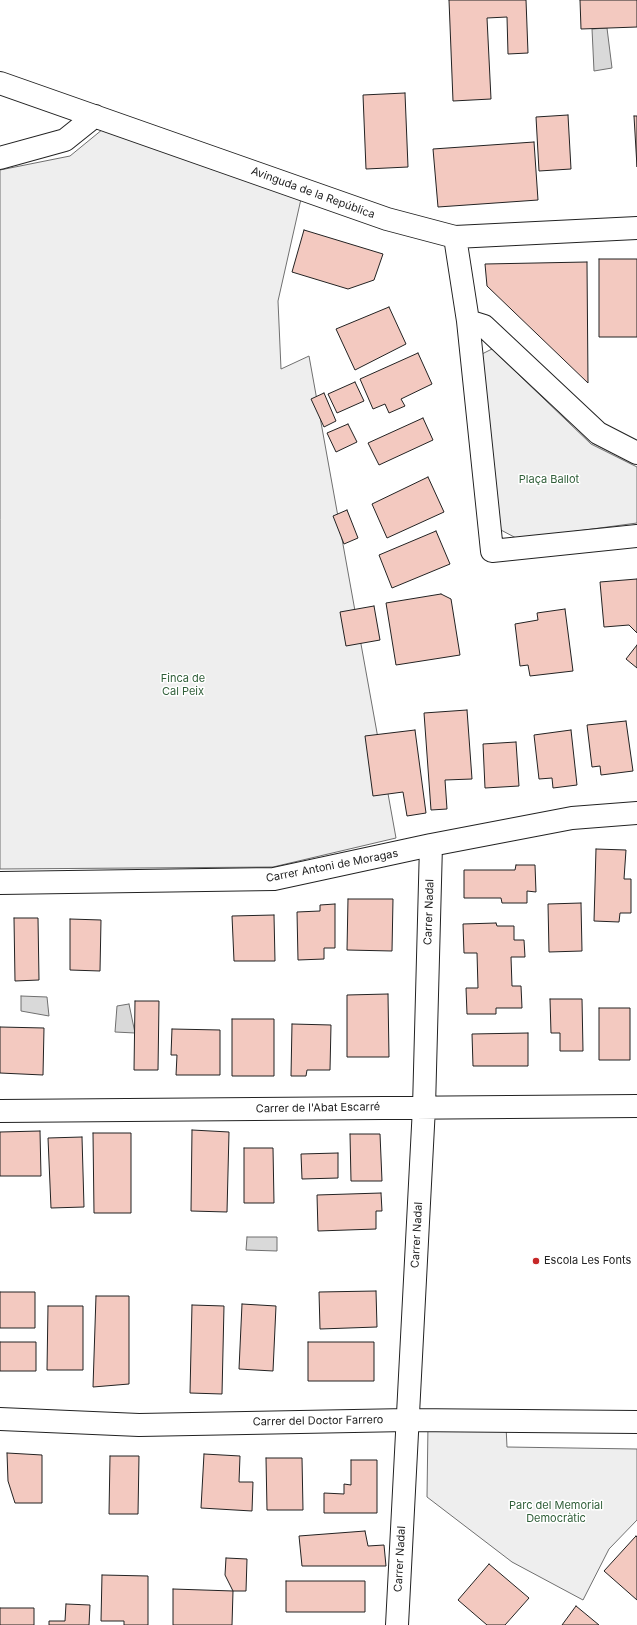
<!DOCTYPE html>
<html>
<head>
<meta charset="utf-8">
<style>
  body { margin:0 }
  canvas { display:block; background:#fff }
</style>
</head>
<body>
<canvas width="637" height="1625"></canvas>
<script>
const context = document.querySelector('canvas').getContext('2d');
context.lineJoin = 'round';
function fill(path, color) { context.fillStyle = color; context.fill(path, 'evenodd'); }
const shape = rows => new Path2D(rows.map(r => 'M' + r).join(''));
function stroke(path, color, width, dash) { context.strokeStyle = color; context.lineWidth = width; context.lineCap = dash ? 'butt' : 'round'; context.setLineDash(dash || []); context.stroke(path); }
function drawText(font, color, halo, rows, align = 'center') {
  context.font = font + ' Inter,sans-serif'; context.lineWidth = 3; context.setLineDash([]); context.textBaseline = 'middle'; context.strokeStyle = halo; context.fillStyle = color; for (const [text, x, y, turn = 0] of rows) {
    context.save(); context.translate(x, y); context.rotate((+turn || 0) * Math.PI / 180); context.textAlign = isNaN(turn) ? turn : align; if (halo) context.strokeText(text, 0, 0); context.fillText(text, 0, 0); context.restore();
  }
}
const green = shape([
  [103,129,301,199,278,301,281,369,309,356,396,838,273,867,0,869,0,170,70,156,103,129],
  [492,349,591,444,637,467,637,523,518,539,499,529,478,356,492,349],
  [428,1425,506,1426,507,1447,637,1449,637,1520,609,1549,583,1600,512,1562,427,1497,428,1425]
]);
fill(green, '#eee');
stroke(green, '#6f6f6f', 1);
const water = shape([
  [607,28,612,68,594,71,592,29,607,28],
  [21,996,47,997,49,1016,21,1011,21,996],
  [129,1004,135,1033,115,1032,117,1006,129,1004],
  [247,1237,277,1237,277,1251,246,1250,247,1237]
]);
fill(water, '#d9d9d9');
stroke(water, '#6f6f6f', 1);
const building = shape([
  [449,0,526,0,528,53,508,54,507,17,487,18,491,99,453,101,449,0],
  [580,0,637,0,637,27,581,29,580,0],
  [405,93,408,167,366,169,363,95,405,93],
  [568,115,571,169,539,171,536,117,568,115],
  [634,116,637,116,637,167,634,116],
  [534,142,538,200,438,207,433,149,534,142],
  [304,230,383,254,374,280,348,289,292,272,304,230],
  [599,259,637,259,637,337,599,337,599,259],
  [587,262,588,383,487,286,485,264,587,262],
  [389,307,406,344,355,370,336,329,389,307],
  [418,353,432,384,401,399,405,406,389,413,385,404,373,409,360,379,418,353],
  [355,382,364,401,337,413,328,394,355,382],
  [324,393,336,421,324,427,311,399,324,393],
  [423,418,433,440,379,465,368,443,423,418],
  [348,424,357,442,336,452,327,433,348,424],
  [428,477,444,512,387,538,372,504,428,477],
  [347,510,358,538,344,544,333,516,347,510],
  [436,531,450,564,392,588,379,555,436,531],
  [637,579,637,633,629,625,604,627,600,582,637,579],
  [441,594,451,599,460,655,396,665,386,603,441,594],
  [374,606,380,640,346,646,340,612,374,606],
  [565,609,573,671,530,676,528,665,520,666,515,624,538,620,537,613,565,609],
  [637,645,637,668,626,659,637,645],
  [467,710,472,779,445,780,447,809,431,810,424,713,467,710],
  [626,721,633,771,601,775,600,766,592,767,587,725,626,721],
  [415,730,426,813,407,816,403,792,373,796,365,736,415,730],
  [571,730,577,785,553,788,552,778,539,779,534,735,571,730],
  [516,742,519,786,485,788,483,744,516,742],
  [596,849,626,850,624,879,631,879,631,913,620,913,619,922,594,921,596,849],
  [516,865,535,865,536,892,527,891,527,903,502,903,501,898,464,898,464,870,515,870,516,865],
  [348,899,393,899,392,951,347,950,348,899],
  [581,903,582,951,549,952,548,904,581,903],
  [335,904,335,948,324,948,324,959,298,960,297,912,320,911,320,905,335,904],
  [274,915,275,961,234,961,232,916,274,915],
  [14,918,38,918,39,980,15,981,14,918],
  [70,919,101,920,100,971,70,970,70,919],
  [496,923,497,926,514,926,514,940,524,940,525,957,511,957,512,986,521,986,522,1008,496,1008,496,1014,467,1014,466,988,478,988,477,953,464,953,463,924,496,923],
  [388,994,389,1057,347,1057,347,995,388,994],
  [550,999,582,999,583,1051,560,1051,560,1033,551,1033,550,999],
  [135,1001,159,1001,158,1070,134,1070,135,1001],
  [599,1008,630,1008,630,1060,599,1060,599,1008],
  [232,1019,274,1019,274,1076,232,1076,232,1019],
  [292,1024,331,1025,330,1070,307,1070,306,1076,291,1076,292,1024],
  [0,1027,44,1028,43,1075,0,1073,0,1027],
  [172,1029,220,1030,220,1075,176,1075,177,1055,171,1055,172,1029],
  [528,1033,528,1066,473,1066,472,1034,528,1033],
  [192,1130,229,1132,227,1212,191,1211,192,1130],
  [40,1131,41,1176,0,1176,0,1132,40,1131],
  [93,1133,131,1133,131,1213,94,1213,93,1133],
  [350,1134,380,1134,382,1181,351,1181,350,1134],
  [82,1137,84,1207,51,1208,48,1138,82,1137],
  [244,1148,273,1148,274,1203,244,1203,244,1148],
  [338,1153,338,1178,302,1179,301,1154,338,1153],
  [381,1193,382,1211,376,1211,376,1229,318,1231,317,1195,381,1193],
  [376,1291,377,1327,320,1329,319,1292,376,1291],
  [0,1292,35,1292,35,1328,0,1328,0,1292],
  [96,1296,129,1296,129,1384,93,1387,96,1296],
  [242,1304,276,1306,273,1371,239,1369,242,1304],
  [192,1305,224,1306,222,1394,190,1393,192,1305],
  [48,1306,83,1306,83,1370,47,1370,48,1306],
  [0,1342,36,1342,36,1371,0,1371,0,1342],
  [308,1342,374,1342,374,1381,308,1381,308,1342],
  [7,1453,42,1455,42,1503,15,1503,8,1481,7,1453],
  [204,1454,240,1456,239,1482,253,1482,252,1511,201,1508,204,1454],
  [110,1456,139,1456,138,1514,109,1514,110,1456],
  [266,1458,302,1458,303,1510,267,1510,266,1458],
  [351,1460,377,1460,377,1513,324,1513,324,1493,344,1494,344,1484,351,1485,351,1460],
  [365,1531,368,1546,384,1545,386,1566,302,1566,299,1536,365,1531],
  [636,1536,637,1537,637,1600,604,1571,636,1536],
  [226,1558,247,1559,246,1591,233,1591,225,1575,226,1558],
  [489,1564,529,1598,505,1625,487,1625,458,1600,489,1564],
  [102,1575,148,1576,148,1625,124,1625,124,1621,101,1621,102,1575],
  [286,1581,365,1581,365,1612,286,1612,286,1581],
  [173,1589,233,1591,232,1625,173,1625,173,1589],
  [66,1604,90,1605,89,1625,49,1625,49,1621,65,1621,66,1604],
  [576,1606,599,1625,562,1625,576,1606],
  [0,1608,34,1608,34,1625,0,1625,0,1608]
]);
fill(building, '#f3c9c0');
stroke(building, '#222', 1);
const street = shape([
  [0,83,387,219,455,237,637,228],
  [0,158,65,140,95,116],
  [455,237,468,321,492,551,637,536],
  [468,321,484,326,598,433,637,453],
  [0,883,274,879,431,845,572,818,637,813],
  [0,1111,637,1106],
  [0,1419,139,1425,407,1420,637,1422],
  [397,1625,424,1107,431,845]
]);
stroke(street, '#222', 24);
stroke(street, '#fff', 22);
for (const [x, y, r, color] of [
  [536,1261,4,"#c62828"]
]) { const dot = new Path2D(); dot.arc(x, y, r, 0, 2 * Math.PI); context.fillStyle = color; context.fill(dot); stroke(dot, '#fff', 1.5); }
drawText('11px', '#222', '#fff', [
  ["Avinguda de la República",313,193,20],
  ["Carrer Antoni de Moragas",332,866,-11],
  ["Carrer Nadal",429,912,-88],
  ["Carrer de l'Abat Escarré",318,1108,-1],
  ["Carrer Nadal",417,1235,-87],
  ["Carrer del Doctor Farrero",318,1421,-1],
  ["Carrer Nadal",400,1559,-87]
]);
drawText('11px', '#2f5e38', '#fff', [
  ["Plaça Ballot",549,480],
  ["Finca de",183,679],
  ["Cal Peix",183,692],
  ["Parc del Memorial",556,1506],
  ["Democràtic",556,1519]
]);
drawText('11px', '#222', '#fff', [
  ["Escola Les Fonts",544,1261]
], 'left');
</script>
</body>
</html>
